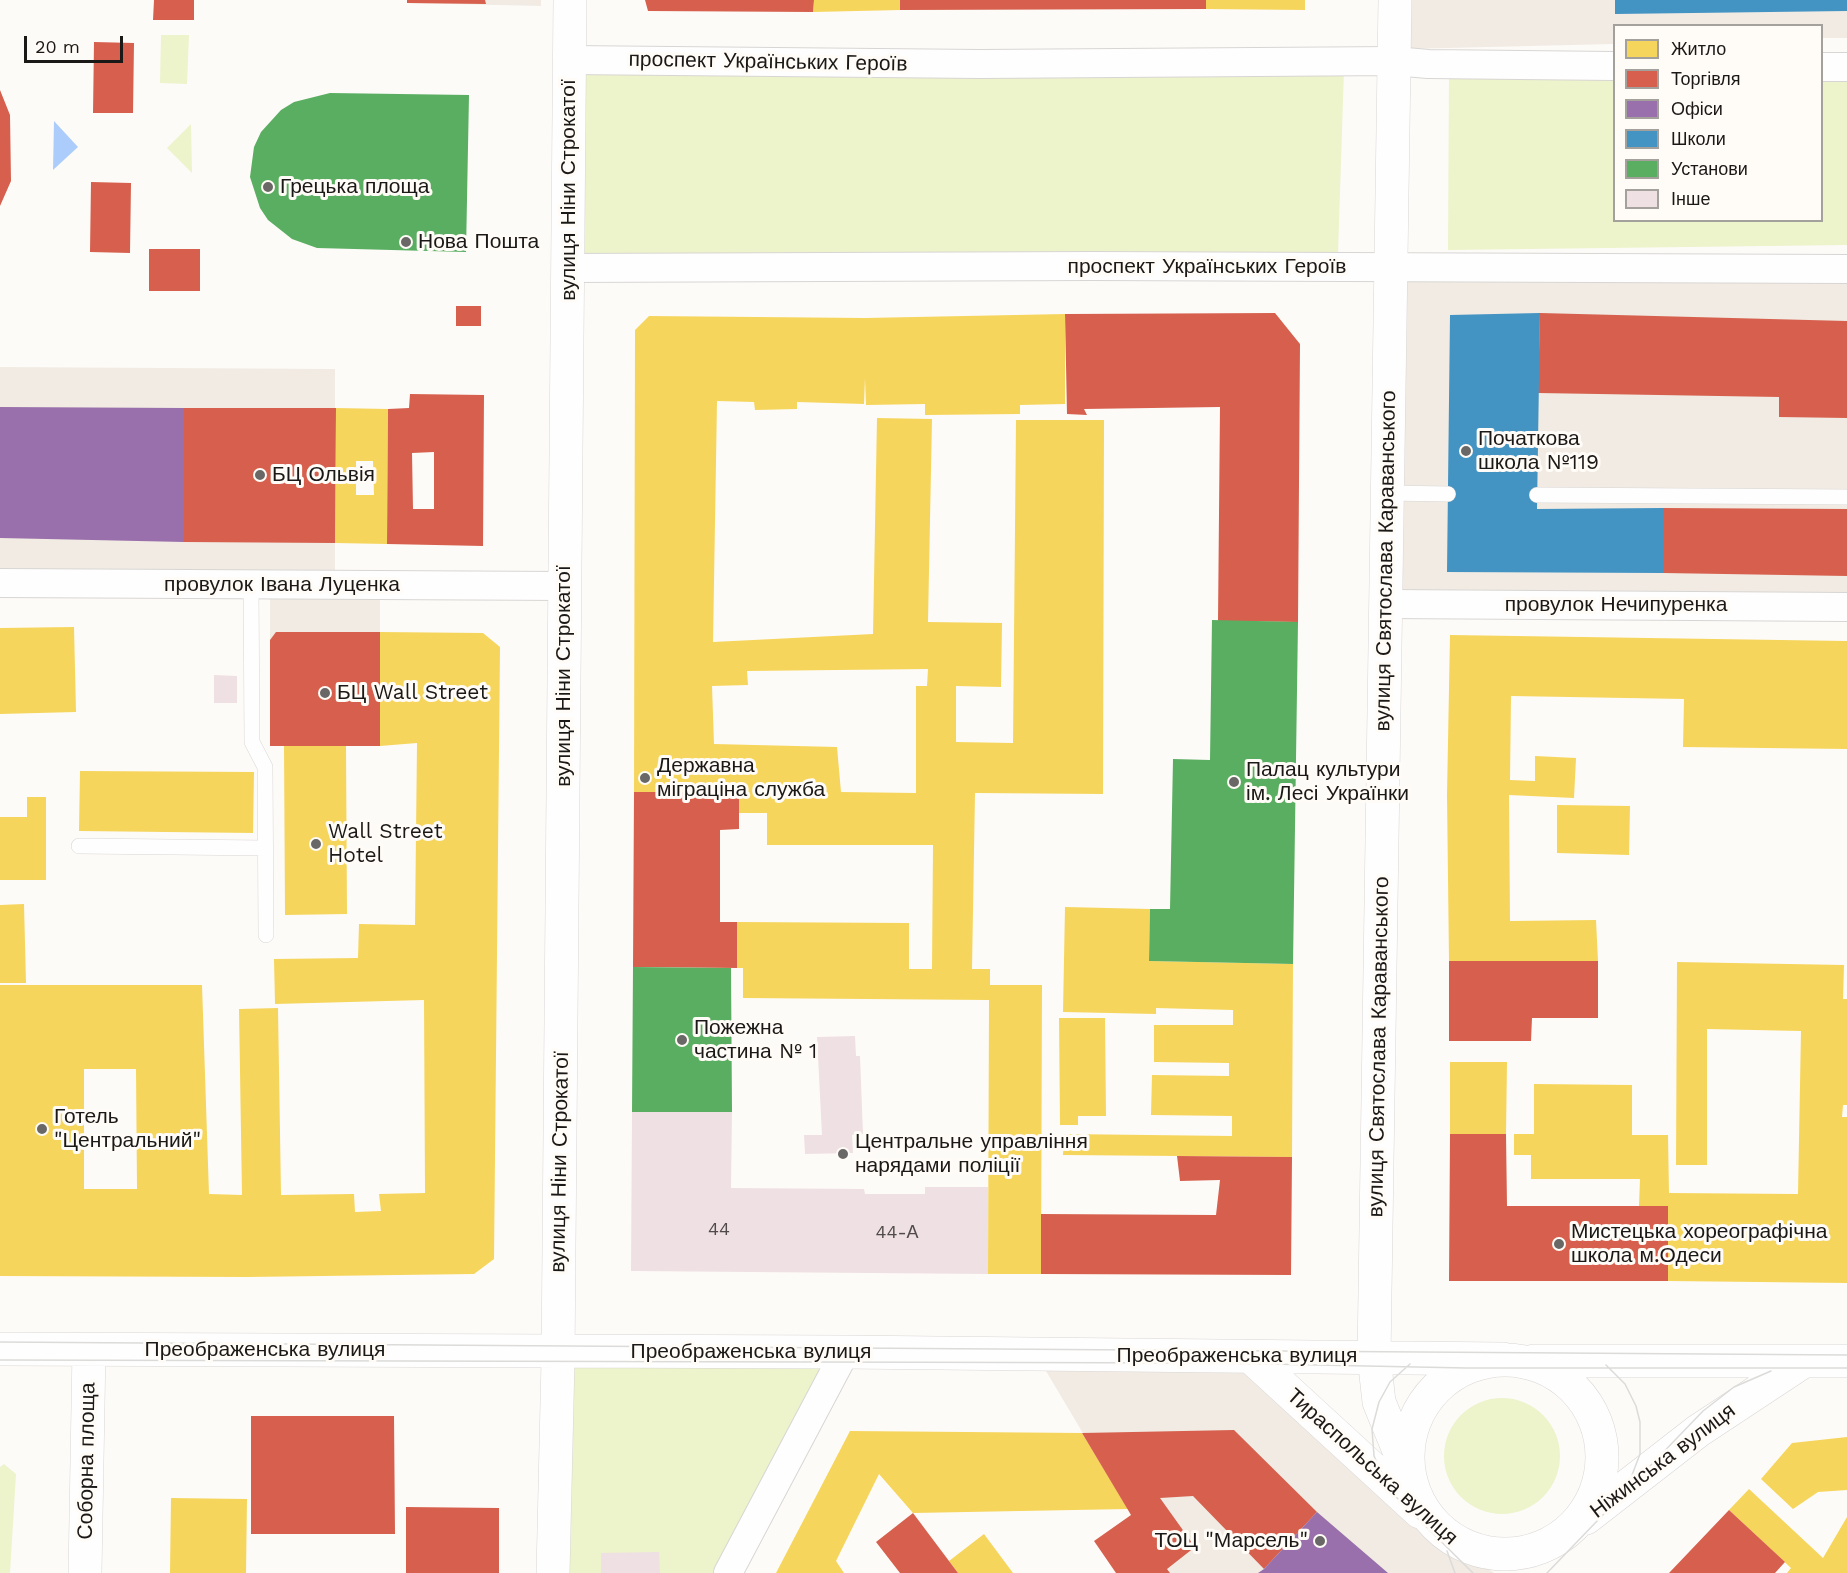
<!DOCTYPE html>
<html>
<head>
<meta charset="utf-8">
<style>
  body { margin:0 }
  #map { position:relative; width:1847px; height:1573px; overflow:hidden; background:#fdfbf8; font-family:"Work Sans",sans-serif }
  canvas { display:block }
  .legend { position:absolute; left:1613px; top:24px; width:210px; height:198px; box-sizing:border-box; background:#fffbf6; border:2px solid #a4a19d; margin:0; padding:8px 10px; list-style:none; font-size:18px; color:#1b1917 }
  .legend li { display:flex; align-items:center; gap:12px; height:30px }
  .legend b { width:30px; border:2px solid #a4a19d }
  .scale { position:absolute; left:24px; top:36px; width:99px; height:27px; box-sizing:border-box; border:3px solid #1b1917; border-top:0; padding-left:8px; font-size:18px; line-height:21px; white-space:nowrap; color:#1b1917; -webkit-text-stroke:4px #fffbf6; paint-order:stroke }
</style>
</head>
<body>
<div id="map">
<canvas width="1847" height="1573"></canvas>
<ul class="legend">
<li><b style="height:16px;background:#f6d55c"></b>Житло</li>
<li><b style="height:16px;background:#d6604d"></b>Торгівля</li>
<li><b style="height:16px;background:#9970ab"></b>Офіси</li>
<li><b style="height:16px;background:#4393c3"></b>Школи</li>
<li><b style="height:16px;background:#5aae61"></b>Установи</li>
<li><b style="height:16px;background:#efe0e3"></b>Інше</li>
</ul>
<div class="scale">20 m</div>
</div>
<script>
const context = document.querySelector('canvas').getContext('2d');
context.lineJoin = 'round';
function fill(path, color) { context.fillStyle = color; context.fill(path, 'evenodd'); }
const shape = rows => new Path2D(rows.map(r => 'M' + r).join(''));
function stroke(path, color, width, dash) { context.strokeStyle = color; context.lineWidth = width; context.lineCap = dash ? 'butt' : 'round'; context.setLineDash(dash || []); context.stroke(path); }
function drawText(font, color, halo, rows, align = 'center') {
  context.font = font + ' "Work Sans",sans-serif'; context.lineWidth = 6; context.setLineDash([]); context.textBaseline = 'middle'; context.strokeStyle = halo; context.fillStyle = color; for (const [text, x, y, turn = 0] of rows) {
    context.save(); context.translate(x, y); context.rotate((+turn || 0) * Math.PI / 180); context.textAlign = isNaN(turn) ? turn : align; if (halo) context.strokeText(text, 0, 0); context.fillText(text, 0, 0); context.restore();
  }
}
fill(shape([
  [407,0,541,0,541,6,407,3],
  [1405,0,1847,0,1847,38,1822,38,1822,26,1614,26,1614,44,1406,49],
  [1396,274,1847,276,1847,599,1393,597],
  [0,367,335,369,335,576,0,575],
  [270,588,380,588,380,746,270,746],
  [1040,1361,1247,1363,1443,1535,1494,1573,1170,1573,1128,1509]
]), '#f1ebe3');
fill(shape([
  [161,35,189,35,187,84,160,83],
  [574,63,1344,69,1338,254,574,260],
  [1449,67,1614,68,1614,220,1822,220,1822,69,1847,70,1847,245,1448,250],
  [191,124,192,173,167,148],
  [558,1352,845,1352,728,1573,553,1573],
  '1444 1456a58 58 0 1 1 116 0a58 58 0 1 1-116 0Z',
  [4,1464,16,1474,10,1573,0,1573,0,1467]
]), '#edf3cb');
fill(shape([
  [54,121,78,147,53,170]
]), '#accdfb');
fill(shape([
  [814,0,900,0,900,10,813,12],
  [1206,0,1305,0,1305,10,1206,9],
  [1065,314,1065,404,1020,405,1020,414,925,415,925,404,866,405,865,378,864,404,797,402,797,409,755,410,754,402,717,401,713,642,873,634,877,418,932,419,928,622,1002,623,1001,687,956,686,956,742,1013,743,1016,420,1104,420,1103,794,975,793,972,969,990,969,990,985,1042,985,1041,1274,988,1274,989,1000,743,998,743,968,737,968,737,922,909,923,909,969,932,969,933,845,767,845,767,813,739,813,739,792,634,792,635,330,649,316,865,318],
  [928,669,927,686,916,686,916,793,841,792,837,747,714,744,712,686,748,685,747,671],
  [336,408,388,409,387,544,335,543],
  [356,461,373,461,374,495,356,495],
  [74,627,76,712,0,714,0,628],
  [380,632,483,633,500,647,494,1259,474,1274,247,1277,0,1276,0,985,202,985,209,1194,242,1195,239,1009,278,1008,281,1195,354,1194,355,1212,381,1211,379,1194,425,1193,424,1000,275,1004,274,959,358,958,359,924,415,925,417,743,380,746],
  [84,1069,136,1069,137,1189,84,1189],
  [1450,635,1847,641,1847,749,1683,747,1684,699,1511,696,1510,780,1535,781,1535,756,1576,758,1574,798,1509,795,1510,921,1596,920,1598,961,1449,961,1447,795],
  [284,746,346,746,347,914,285,915],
  [80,771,254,772,253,833,79,831],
  [27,797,46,797,46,880,0,880,0,817,27,817],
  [1557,805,1630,806,1629,855,1557,853],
  [24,904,26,983,0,983,0,905],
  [1065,907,1150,909,1149,961,1293,964,1292,1157,1063,1155,1064,1134,1232,1136,1232,1116,1151,1115,1152,1075,1229,1076,1229,1063,1154,1062,1154,1025,1233,1025,1233,1010,1156,1008,1156,1014,1063,1012],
  [1677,962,1844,965,1843,999,1847,999,1847,1105,1843,1105,1842,1117,1847,1117,1847,1283,1668,1281,1668,1206,1639,1206,1640,1179,1531,1179,1531,1155,1514,1155,1514,1134,1534,1134,1534,1084,1632,1085,1632,1135,1668,1135,1669,1193,1798,1194,1801,1031,1707,1029,1707,1165,1676,1165],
  [1059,1018,1105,1018,1106,1116,1078,1116,1078,1125,1060,1125],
  [1450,1062,1507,1062,1506,1134,1450,1134],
  [850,1431,1082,1433,1128,1509,913,1513,879,1474,836,1561,844,1573,776,1573],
  [1847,1437,1847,1490,1818,1492,1793,1509,1761,1479,1792,1443],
  [1749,1489,1823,1558,1847,1517,1847,1573,1787,1573,1791,1568,1729,1510],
  [171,1498,247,1499,246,1573,170,1573],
  [984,1534,1013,1573,958,1573,949,1561]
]), '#f6d55c');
fill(shape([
  [154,0,194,0,194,20,153,20],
  [407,0,485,0,486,4,407,3],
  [645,0,814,0,813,12,648,11],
  [900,0,1206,0,1206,9,900,10],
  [94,42,134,43,133,113,93,113],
  [0,90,10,115,11,181,0,206],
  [91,182,131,183,130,253,90,252],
  [149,249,200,249,200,291,149,291],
  [456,306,481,306,481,326,456,326],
  [1275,313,1300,344,1298,622,1218,621,1220,407,1084,409,1087,415,1067,414,1065,314],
  [1540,313,1847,321,1847,418,1779,417,1779,397,1538,393],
  [410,394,484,395,483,546,387,544,388,409,409,408],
  [434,452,434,509,413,509,412,453],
  [184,408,336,408,335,543,184,542],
  [1663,508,1847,509,1847,576,1663,573],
  [276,632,380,632,380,746,270,746,270,640],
  [634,792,739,792,739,829,720,830,720,922,737,922,737,968,633,967],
  [1449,961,1598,961,1598,1018,1532,1018,1531,1041,1449,1041],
  [1450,1134,1506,1134,1507,1206,1668,1206,1668,1281,1449,1281],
  [1177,1156,1292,1157,1291,1275,1041,1274,1041,1214,1216,1215,1220,1180,1180,1181],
  [251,1416,394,1416,395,1534,251,1534],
  [1234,1430,1317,1512,1264,1569,1193,1496,1160,1498,1195,1547,1167,1569,1170,1573,1116,1573,1094,1541,1131,1515,1082,1433],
  [406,1507,499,1508,499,1573,406,1573],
  [1729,1510,1785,1562,1775,1573,1669,1573],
  [913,1513,958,1573,900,1573,876,1542]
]), '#d6604d');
fill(shape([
  [0,407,184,408,184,542,0,538],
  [1317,1512,1388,1573,1258,1573,1264,1569]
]), '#9970ab');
fill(shape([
  [1615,0,1847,0,1847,11,1615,14],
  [1540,313,1537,509,1663,508,1663,573,1447,572,1450,315]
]), '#4393c3');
fill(shape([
  [330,93,469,95,466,252,317,248,292,239,268,220,260,208,250,177,254,147,261,132,281,110,294,102],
  [1212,620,1298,622,1293,964,1149,961,1150,909,1170,909,1173,759,1210,760],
  [633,967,731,968,732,1112,632,1112]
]), '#5aae61');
fill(shape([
  [214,675,237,676,237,703,214,703],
  [855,1036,856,1056,860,1056,863,1134,852,1135,853,1153,805,1154,804,1135,822,1135,817,1037],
  [632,1112,732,1112,731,1188,864,1189,865,1194,925,1194,925,1187,988,1187,988,1274,631,1271],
  [659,1552,660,1573,601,1573,601,1553]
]), '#efe0e3');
const lane = shape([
  [1387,493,1448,494],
  [1537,495,1847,497],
  [251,584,252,742,265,767,266,935],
  [79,846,266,848]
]);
const street = shape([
  [570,60,980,64,1394,61,1428,64,1614,66],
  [1822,67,1847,67],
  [567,268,1093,266,1847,269],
  [0,583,565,586],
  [1386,604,1847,607],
  [728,1573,845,1352]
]);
const secondary = shape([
  [1395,0,1374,1357,1379,1402,1409,1475],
  [0,1349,845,1352,1503,1359],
  [1251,1357,1420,1512],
  '1408 1457a97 97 0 1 1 194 0a97 97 0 1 1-194 0Z',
  [1534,1361,1847,1361],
  [1586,1518,1698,1431,1804,1361],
  [85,1573,89,1350],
  [553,1573,558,1360,570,0]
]);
stroke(lane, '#d8d6d4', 16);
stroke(street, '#d8d6d4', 30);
stroke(secondary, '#d8d6d4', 34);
stroke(lane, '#fffefe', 15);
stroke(street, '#fffefe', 28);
stroke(secondary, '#fffefe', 33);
stroke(shape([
  [0,1342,1847,1355],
  [0,1360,1218,1363,1466,1368,1847,1368],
  [1410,1364,1390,1382,1379,1402,1372,1429,1374,1456,1390,1491,1473,1573],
  [1606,1365,1625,1384,1636,1406,1640,1422,1640,1454,1629,1483],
  [1447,1551,1455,1573],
  [1547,1573,1703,1411,1734,1387,1771,1371]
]), '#dbdbd9', 1.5);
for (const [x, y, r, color] of [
  [268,187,6,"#6a6866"],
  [406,242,6,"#6a6866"],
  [1466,451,6,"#6a6866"],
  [260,475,6,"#6a6866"],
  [325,693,6,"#6a6866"],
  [645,778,6,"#6a6866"],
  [1234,782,6,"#6a6866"],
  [316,844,6,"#6a6866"],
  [682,1040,6,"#6a6866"],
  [42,1129,6,"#6a6866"],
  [843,1154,6,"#6a6866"],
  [1559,1244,6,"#6a6866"],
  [1320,1541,6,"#6a6866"]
]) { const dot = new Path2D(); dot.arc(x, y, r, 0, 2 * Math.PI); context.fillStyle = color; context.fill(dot); stroke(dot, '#fffbf6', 2); }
drawText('18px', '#504b4a', null, [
  ["44",719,1230],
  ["44-А",897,1233]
]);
drawText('21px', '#1b1917', '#fffbf6', [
  ["проспект Українських Героїв",768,62,1],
  ["вулиця Ніни Строкатої",569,190,-90],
  ["проспект Українських Героїв",1207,267],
  ["вулиця Святослава Караванського",1386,561,-89],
  ["провулок Івана Луценка",282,585],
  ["провулок Нечипуренка",1616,605],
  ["вулиця Ніни Строкатої",564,676,-90],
  ["вулиця Святослава Караванського",1379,1047,-89],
  ["вулиця Ніни Строкатої",560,1162,-89],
  ["Преображенська вулиця",265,1350],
  ["Преображенська вулиця",751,1352],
  ["Преображенська вулиця",1237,1356],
  ["Соборна площа",87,1461,-89],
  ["Ніжинська вулиця",1663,1461,-37],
  ["Тираспольська вулиця",1372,1467,42]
]);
drawText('21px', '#1b1917', '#fffbf6', [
  ["Грецька площа",280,187],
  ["Нова Пошта",418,242],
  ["Початкова",1478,439],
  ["школа №119",1478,463],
  ["БЦ Ольвія",272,475],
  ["БЦ Wall Street",337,693],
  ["Державна",657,766],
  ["міграціна служба",657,790],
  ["Палац культури",1246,770],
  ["ім. Лесі Українки",1246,794],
  ["Wall Street",328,832],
  ["Hotel",328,856],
  ["Пожежна",694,1028],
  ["частина № 1",694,1052],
  ["Готель",54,1117],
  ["\"Центральний\"",54,1141],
  ["Центральне управління",855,1142],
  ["нарядами поліції",855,1166],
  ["Мистецька хореографічна",1571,1232],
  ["школа м.Одеси",1571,1256],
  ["ТОЦ \"Марсель\"",1308,1541,"right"]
], 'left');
</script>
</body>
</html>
